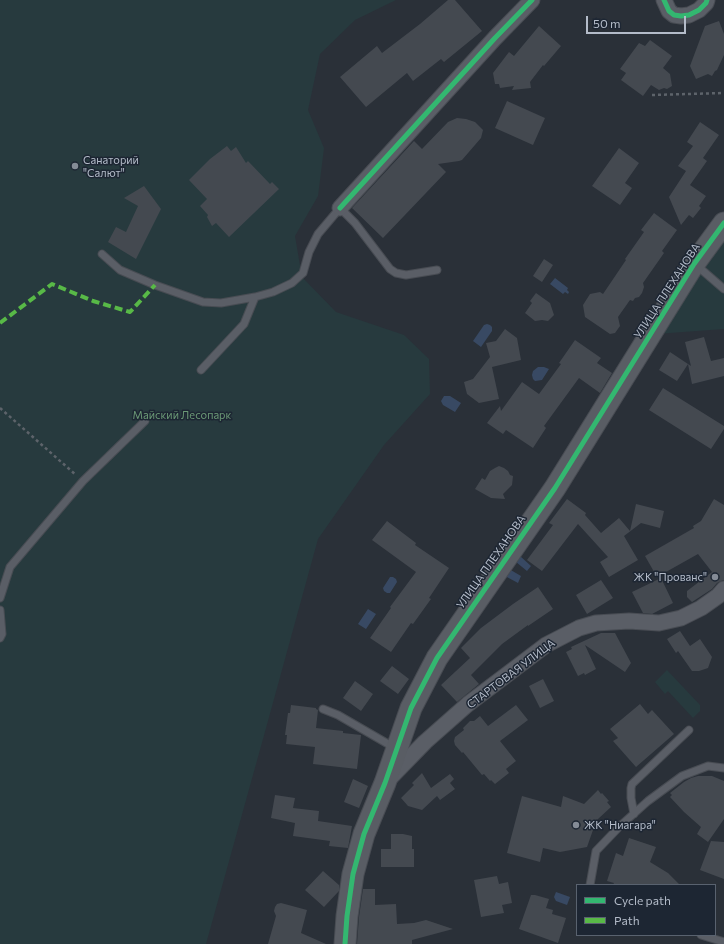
<!DOCTYPE html>
<html>
<head>
<meta charset="utf-8">
<style>
  body { margin:0 }
  #map { position:relative; width:724px; height:944px; overflow:hidden; background:#2a3038; font-family:Commissioner,sans-serif }
  canvas { display:block }
  .legend { position:absolute; left:576px; top:884px; width:140px; height:52px; box-sizing:border-box; background:#1d2633; border:1px solid #59626f; margin:0; padding:5px 7px; list-style:none; font-size:12px; color:#b4bcc9 }
  .legend li { display:flex; align-items:center; gap:8px; height:20px }
  .legend b { width:20px; border:1px solid #59626f }
  .scale { position:absolute; left:586px; top:16px; width:100px; height:18px; box-sizing:border-box; border:2px solid #b4bcc9; border-top:0; padding-left:5px; font-size:12px; line-height:14px; white-space:nowrap; color:#b4bcc9; -webkit-text-stroke:3px #1d2633; paint-order:stroke }
</style>
</head>
<body>
<div id="map">
<canvas width="724" height="944"></canvas>
<ul class="legend">
<li><b style="height:5px;background:#33b770"></b>Cycle path</li>
<li><b style="height:5px;background:#58b947"></b>Path</li>
</ul>
<div class="scale">50 m</div>
</div>
<script>
const context = document.querySelector('canvas').getContext('2d');
context.lineJoin = 'round';
function fill(path, color) { context.fillStyle = color; context.fill(path, 'evenodd'); }
const shape = rows => new Path2D(rows.map(r => 'M' + r).join(''));
function stroke(path, color, width, dash) { context.strokeStyle = color; context.lineWidth = width; context.lineCap = dash ? 'butt' : 'round'; context.setLineDash(dash || []); context.stroke(path); }
function drawText(font, color, halo, rows, align = 'center') {
  context.font = font + ' Commissioner,sans-serif'; context.lineWidth = 3; context.setLineDash([]); context.textBaseline = 'middle'; context.strokeStyle = halo; context.fillStyle = color; for (const [text, x, y, turn = 0] of rows) {
    context.save(); context.translate(x, y); context.rotate((+turn || 0) * Math.PI / 180); context.textAlign = isNaN(turn) ? turn : align; if (halo) context.strokeText(text, 0, 0); context.fillText(text, 0, 0); context.restore();
  }
}
fill(shape([
  [0,0,396,0,355,20,320,54,308,110,324,148,318,196,295,236,302,277,336,312,404,335,429,359,430,394,384,445,318,539,263,739,206,944,0,944],
  [724,239,724,329,656,334],
  [667,670,700,705,700,711,693,718,668,691,665,694,655,682]
]), '#273a3e');
fill(shape([
  [555,278,568,288,567,290,569,292,568,294,565,292,563,294,550,284],
  [487,324,490,325,492,327,492,331,481,347,473,341,484,325],
  [538,367,544,367,549,369,542,380,535,381,533,379,532,375,533,371],
  [444,396,450,396,461,403,455,412,443,405,441,401],
  [520,556,531,566,527,571,516,562],
  [509,569,521,576,518,583,505,576],
  [390,577,393,577,396,579,397,582,390,593,387,593,384,591,383,588],
  [368,609,376,614,366,629,358,624],
  [556,892,570,897,567,905,556,901,554,897]
]), '#384963');
fill(shape([
  [448,0,455,0,482,31,444,62,441,59,413,81,407,73,366,107,340,77,377,46,382,53,420,24],
  [719,21,724,34,724,55,717,70,715,71,712,76,708,74,696,79,690,66,705,26],
  [539,26,561,46,544,66,543,65,530,82,531,88,512,90,514,86,500,88,499,84,495,84,493,73,509,52,514,56],
  [650,40,672,56,663,68,670,74,672,86,667,89,664,88,659,90,651,85,643,96,621,80,626,73,620,69,639,43,645,46],
  [507,101,545,118,533,145,495,128],
  [457,118,466,119,475,122,483,130,481,138,462,160,459,161,438,164,446,172,383,238,352,208,414,141,422,149,448,122],
  [700,122,719,135,703,158,707,161,690,185,706,196,699,206,701,208,693,218,689,215,681,225,669,197,686,171,678,166,693,146,687,142],
  [227,146,231,151,236,147,246,163,248,161,270,184,272,182,279,189,229,237,216,223,212,226,207,217,208,215,200,206,207,199,189,180,210,159],
  [619,148,639,163,625,183,632,188,620,205,592,186],
  [144,186,161,209,136,259,108,242,116,227,126,232,138,206,124,198],
  [654,213,677,230,662,251,664,253,643,283,644,287,642,293,639,297,635,298,633,301,630,300,618,317,620,326,615,333,610,334,585,317,583,305,590,294,600,292,603,294,626,260,625,259,644,232,641,230],
  [544,259,553,265,542,282,533,276],
  [536,293,550,303,554,315,548,321,542,320,535,321,525,313,532,303,530,301],
  [505,329,517,338,521,360,492,367,499,399,479,403,467,394,464,382,473,379,490,357,486,343,496,341],
  [704,337,711,361,724,358,724,376,692,384,688,364,677,381,659,370,670,352,691,366,685,342],
  [575,340,601,358,597,363,612,373,600,393,579,378,544,426,546,428,533,448,506,430,503,434,487,423,500,406,501,411,522,382,539,394,561,364,559,363],
  [663,388,724,426,724,429,711,449,649,410],
  [499,466,504,468,508,471,510,475,513,476,512,485,503,494,505,499,491,498,475,489,482,478,485,480,490,471,495,468],
  [567,499,586,513,585,515,601,533,619,518,630,531,636,504,664,511,660,528,641,523,624,536,638,560,609,577,600,562,608,557,578,524,542,571,527,560,553,525,549,523],
  [714,499,724,505,724,580,721,581,717,583,712,589,692,602,687,597,687,591,712,572,698,554,657,577,645,556,694,528,693,526,701,521],
  [387,521,416,543,415,545,449,568,429,598,431,599,413,624,411,623,391,652,370,638,391,608,390,607,416,572,372,540],
  [661,578,673,603,652,614,643,613,632,592],
  [601,580,613,598,587,614,576,595],
  [538,587,553,609,528,626,528,625,502,644,471,675,479,684,457,702,441,685,470,658,461,648,481,628,513,604],
  [680,631,690,646,700,639,712,657,708,668,699,671,692,671,678,651,676,653,667,639],
  [601,633,615,633,631,663,625,672,585,645,596,669,585,675,584,673,578,676,566,652,572,649,571,647],
  [392,666,409,679,398,694,380,681],
  [543,679,554,701,540,708,529,686],
  [355,681,373,694,361,711,343,698],
  [640,704,648,714,652,710,674,734,636,767,613,741,618,738,610,729],
  [291,705,316,708,316,709,318,710,316,728,343,731,343,733,361,735,357,769,313,764,315,747,286,744,287,735,285,735,288,713,290,713],
  [516,705,528,720,500,741,516,761,506,769,509,773,495,784,491,780,490,781,484,774,482,775,463,752,462,753,455,745,454,741,455,737,464,730,463,728,470,721,474,721,480,716,488,726],
  [422,773,431,788,450,774,454,779,450,783,455,789,440,800,437,796,422,810,408,806,401,798,414,785,412,783],
  [698,776,712,776,724,781,724,819,708,842,697,834,701,827,684,812,670,797,672,795,670,793,684,782,691,778],
  [353,779,368,786,359,808,344,802],
  [598,790,601,794,602,793,609,801,607,802,611,807,598,819,593,830,587,847,560,852,543,848,540,862,507,853,522,796,561,807,563,796,584,804],
  [275,795,295,798,293,808,319,811,318,821,352,826,348,848,329,846,330,841,293,836,295,823,271,818],
  [391,834,403,834,412,836,412,849,414,849,414,867,381,867,381,849,391,849],
  [629,838,656,847,650,862,668,873,680,885,613,885,614,883,607,881,616,853,623,856],
  [711,841,724,842,724,879,700,870],
  [323,871,339,885,339,891,324,907,305,890],
  [497,876,499,884,508,882,512,903,502,905,504,913,481,917,474,880],
  [363,889,375,889,375,905,396,904,397,924,414,923,426,920,453,929,412,940,412,944,357,944,359,917],
  [531,895,535,895,549,899,546,908,553,910,552,914,566,918,558,943,519,929],
  [281,903,307,910,301,933,326,944,268,944,276,916,274,911,275,907,277,904]
]), '#444950');
const lane = shape([
  [102,254,120,270,155,285,203,302,221,303,255,297],
  [695,264,724,289],
  [201,370,244,324,255,297,273,292,292,283,303,273,309,252,318,234,340,208,355,223,390,269,396,273,406,275,437,270],
  [0,598,10,567,83,481,145,421],
  [0,610,2,634,0,638],
  [323,709,338,715,395,748],
  [634,814,631,798,631,788,632,784,689,730],
  [590,885,596,851,620,826,648,801,682,776,708,766,724,768],
  [701,935,724,942]
]);
const street = shape([
  [664,0,669,11,674,15,681,16,689,15,699,10,706,3,707,0],
  [340,208,495,38,532,0],
  [387,781,425,742,468,704,546,645,579,628,596,623,629,621,659,623,681,618,701,608,718,596,724,589]
]);
const secondary = shape([
  [345,944,347,916,353,874,364,834,385,783,411,708,437,658,555,488,694,264,724,223]
]);
stroke(lane, '#484c53', 9);
stroke(street, '#484c53', 17);
stroke(secondary, '#484c53', 23);
stroke(shape([
  [652,95,724,93],
  [0,408,76,475]
]), '#5d636a', 2.5, [3, 3]);
stroke(lane, '#5a5e66', 7);
stroke(street, '#5a5e66', 15);
stroke(secondary, '#595d64', 21);
stroke(shape([
  [0,323,52,284,93,301,130,312,155,285]
]), '#58b947', 4, [8, 4]);
stroke(shape([
  [664,0,669,11,674,15,681,16,689,15,699,10,706,3,707,0],
  [340,208,495,38,532,0],
  [345,944,347,916,353,874,364,834,385,783,411,708,437,658,555,488,694,264,724,223]
]), '#33b770', 5);
for (const [x, y, r, color] of [
  [75,166,4,"#848b96"],
  [715,577,4,"#848b96"],
  [576,825,4,"#848b96"]
]) { const dot = new Path2D(); dot.arc(x, y, r, 0, 2 * Math.PI); context.fillStyle = color; context.fill(dot); stroke(dot, '#1d2633', 1.5); }
drawText('11px', '#b4bcc9', '#1d2633', [
  ["Санаторий",83,160],
  ["\"Салют\"",83,173],
  ["ЖК \"Прованс\"",707,577,"right"],
  ["ЖК \"Ниагара\"",584,825]
], 'left');
drawText('11px', '#b4bcc9', '#1d2633', [
  ["УЛИЦА ПЛЕХАНОВА",667,291,-57],
  ["УЛИЦА ПЛЕХАНОВА",491,562,-55],
  ["СТАРТОВАЯ УЛИЦА",511,674,-37]
]);
drawText('11px', '#6b9a76', '#1d2633', [
  ["Майский Лесопарк",182,415]
]);
</script>
</body>
</html>
